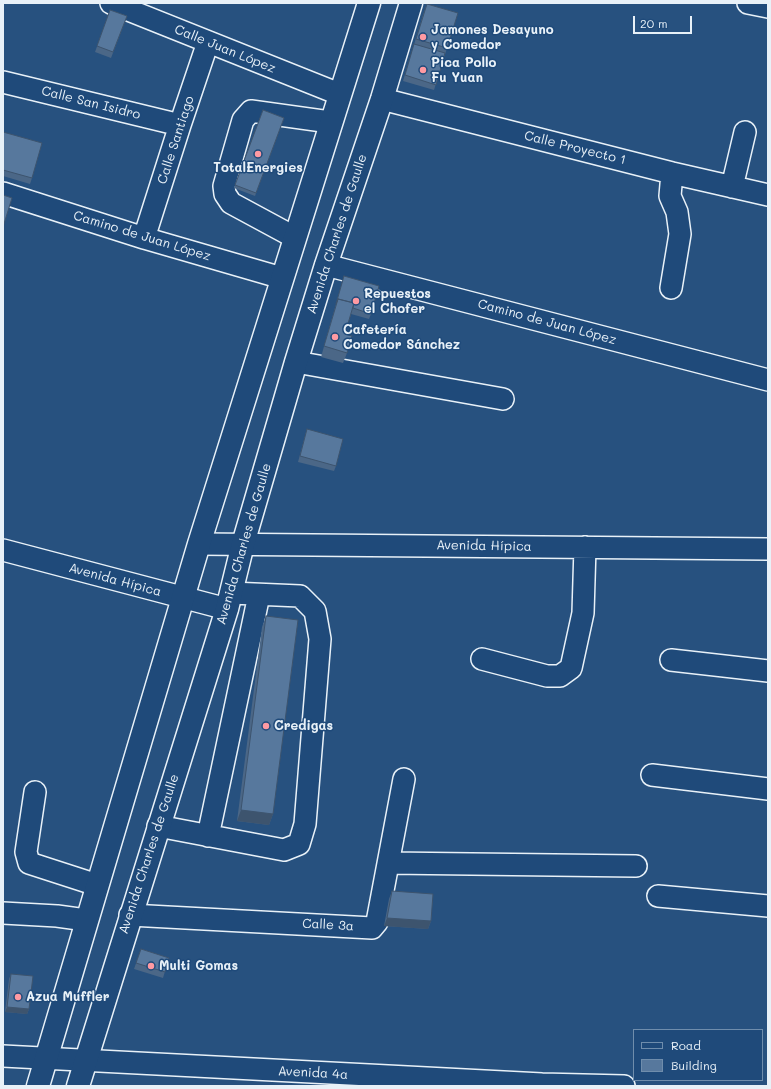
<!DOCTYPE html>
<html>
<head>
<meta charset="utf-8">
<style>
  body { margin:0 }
  #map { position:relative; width:771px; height:1089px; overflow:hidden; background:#27517f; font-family:Mali,sans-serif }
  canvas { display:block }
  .frame { position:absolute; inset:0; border:4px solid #e8f1f8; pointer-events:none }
  .legend { position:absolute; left:633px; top:1029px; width:130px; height:52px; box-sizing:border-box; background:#1f4a7a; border:1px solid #6f8dac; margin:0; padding:5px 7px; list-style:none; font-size:12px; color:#e8f1f8 }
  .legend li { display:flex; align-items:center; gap:8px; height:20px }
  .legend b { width:20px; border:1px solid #6f8dac }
  .scale { position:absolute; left:633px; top:16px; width:59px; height:18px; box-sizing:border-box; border:2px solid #e8f1f8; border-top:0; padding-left:5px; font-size:12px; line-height:14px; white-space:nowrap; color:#e8f1f8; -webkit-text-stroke:3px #1f4a7a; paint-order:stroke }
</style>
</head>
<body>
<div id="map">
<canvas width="771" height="1089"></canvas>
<div class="frame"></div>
<ul class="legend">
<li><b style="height:5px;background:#1f4a7a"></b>Road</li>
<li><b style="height:11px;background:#57789d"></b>Building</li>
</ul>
<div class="scale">20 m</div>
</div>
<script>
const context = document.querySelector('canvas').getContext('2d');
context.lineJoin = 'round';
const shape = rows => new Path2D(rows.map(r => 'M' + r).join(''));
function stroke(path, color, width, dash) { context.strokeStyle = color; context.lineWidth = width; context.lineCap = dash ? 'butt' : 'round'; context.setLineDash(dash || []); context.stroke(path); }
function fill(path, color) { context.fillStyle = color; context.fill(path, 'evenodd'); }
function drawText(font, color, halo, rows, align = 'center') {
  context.font = font + ' Mali,sans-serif'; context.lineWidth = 3; context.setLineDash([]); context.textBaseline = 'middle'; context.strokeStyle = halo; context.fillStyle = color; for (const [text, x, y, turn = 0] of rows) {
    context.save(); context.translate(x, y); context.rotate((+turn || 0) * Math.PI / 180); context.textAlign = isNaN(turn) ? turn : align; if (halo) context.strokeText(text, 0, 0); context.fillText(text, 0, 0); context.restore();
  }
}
const minor = shape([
  [111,3,339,94],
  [748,3,768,7],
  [3,82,180,125],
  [382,99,672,173,768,195],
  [732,187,745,132],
  [3,193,144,238,282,278],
  [294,237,231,203,225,194,224,186,243,120,251,111,330,122],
  [144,238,180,125,208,42],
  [326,265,768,380],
  [671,288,680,234,677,212,670,196,672,173],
  [296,362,503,399],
  [199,544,768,549],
  [3,550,227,609],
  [482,659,547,676,560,676,571,668,583,613,585,547],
  [671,660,768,671],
  [652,775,768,789],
  [35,792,26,852,29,863,97,885],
  [158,826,284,850,299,844,305,824,320,639,315,611,300,596,231,593],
  [208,836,259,595],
  [389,863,636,866],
  [658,896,768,906],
  [3,913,57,916,86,920],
  [130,915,372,928,377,922,404,779],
  [3,1056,542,1084,624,1086]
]);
const major = shape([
  [38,1086,199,544,369,3],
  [78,1086,227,609,243,544,296,362,326,265,382,99,411,3]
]);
stroke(minor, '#e8f1f8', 24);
stroke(major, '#e8f1f8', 25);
stroke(minor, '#1f4a7a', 21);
stroke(major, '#1f4a7a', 22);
fill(shape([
  [427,4,447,48,434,90,403,81,423,15],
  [110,10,127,16,111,58,95,52],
  [263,110,284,118,255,196,234,188],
  [3,132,32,178,30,184,3,176],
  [344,276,371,314,369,319,351,314,345,334,347,353,343,363,321,357],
  [307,429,336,466,334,471,298,462],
  [266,616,273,814,269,825,237,821,262,627],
  [392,891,431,921,428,929,384,926,389,899],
  [141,949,169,958,163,978,134,969],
  [11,974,29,1009,27,1014,5,1012,9,979]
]), '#4b6787');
fill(shape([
  [241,810,273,814,269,825,237,821],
  [387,918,431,921,428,929,384,926],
  [7,1007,29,1009,27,1014,5,1012]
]), '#3d546e');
const building = shape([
  [427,4,458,13,447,48,416,39,427,4],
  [110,10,127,16,113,52,97,46,110,10],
  [414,44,445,53,436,85,405,75,414,44],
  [263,110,284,118,256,193,235,185,263,110],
  [3,132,42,143,32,178,3,170,3,132],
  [3,195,12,198,3,227,3,195],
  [344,276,379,286,371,314,353,308,354,303,338,299,336,304,344,276],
  [338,299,354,303,345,334,352,336,347,353,324,346,338,299],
  [307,429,343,439,336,466,300,456,307,429],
  [266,616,298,620,273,814,241,810,266,616],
  [392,891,433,894,431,921,387,918,392,891],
  [141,949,169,958,165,972,136,963,141,949],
  [11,974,33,976,29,1009,7,1007,11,974]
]);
fill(building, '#57789d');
stroke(building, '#3d546e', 1);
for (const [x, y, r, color] of [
  [423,37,4,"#ff9aa2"],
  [423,70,4,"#ff9aa2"],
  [258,154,4,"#ff9aa2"],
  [356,301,4,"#ff9aa2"],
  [335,337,4,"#ff9aa2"],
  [266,726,4,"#ff9aa2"],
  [151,966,4,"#ff9aa2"],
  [18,997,4,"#ff9aa2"]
]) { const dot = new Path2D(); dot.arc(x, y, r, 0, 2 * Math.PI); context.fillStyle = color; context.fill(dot); stroke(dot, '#1f4a7a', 1.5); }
drawText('bold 13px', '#e8f1f8', '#1f4a7a', [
  ["Jamones Desayuno",431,30],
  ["y Comedor",431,45],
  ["Pica Pollo",431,63],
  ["Fu Yuan",431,78],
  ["TotalEnergies",258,168,"center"],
  ["Repuestos",364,294],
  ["el Chofer",364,309],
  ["Cafetería",343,330],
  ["Comedor Sánchez",343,345],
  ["Credigas",274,726],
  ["Multi Gomas",159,966],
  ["Azua Muffler",26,997]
], 'left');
drawText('13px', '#e8f1f8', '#1f4a7a', [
  ["Calle Juan López",225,49,22],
  ["Calle San Isidro",91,103,14],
  ["Calle Santiago",176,140,-72],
  ["Calle Proyecto 1",575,148,14],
  ["Avenida Charles de Gaulle",337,234,-72],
  ["Camino de Juan López",142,236,17],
  ["Camino de Juan López",547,322,15],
  ["Avenida Charles de Gaulle",244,544,-74],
  ["Avenida Hípica",484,546,1],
  ["Avenida Hípica",115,580,15],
  ["Avenida Charles de Gaulle",149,854,-72],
  ["Calle 3a",328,925,3],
  ["Avenida 4a",313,1073,3]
]);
</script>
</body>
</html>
